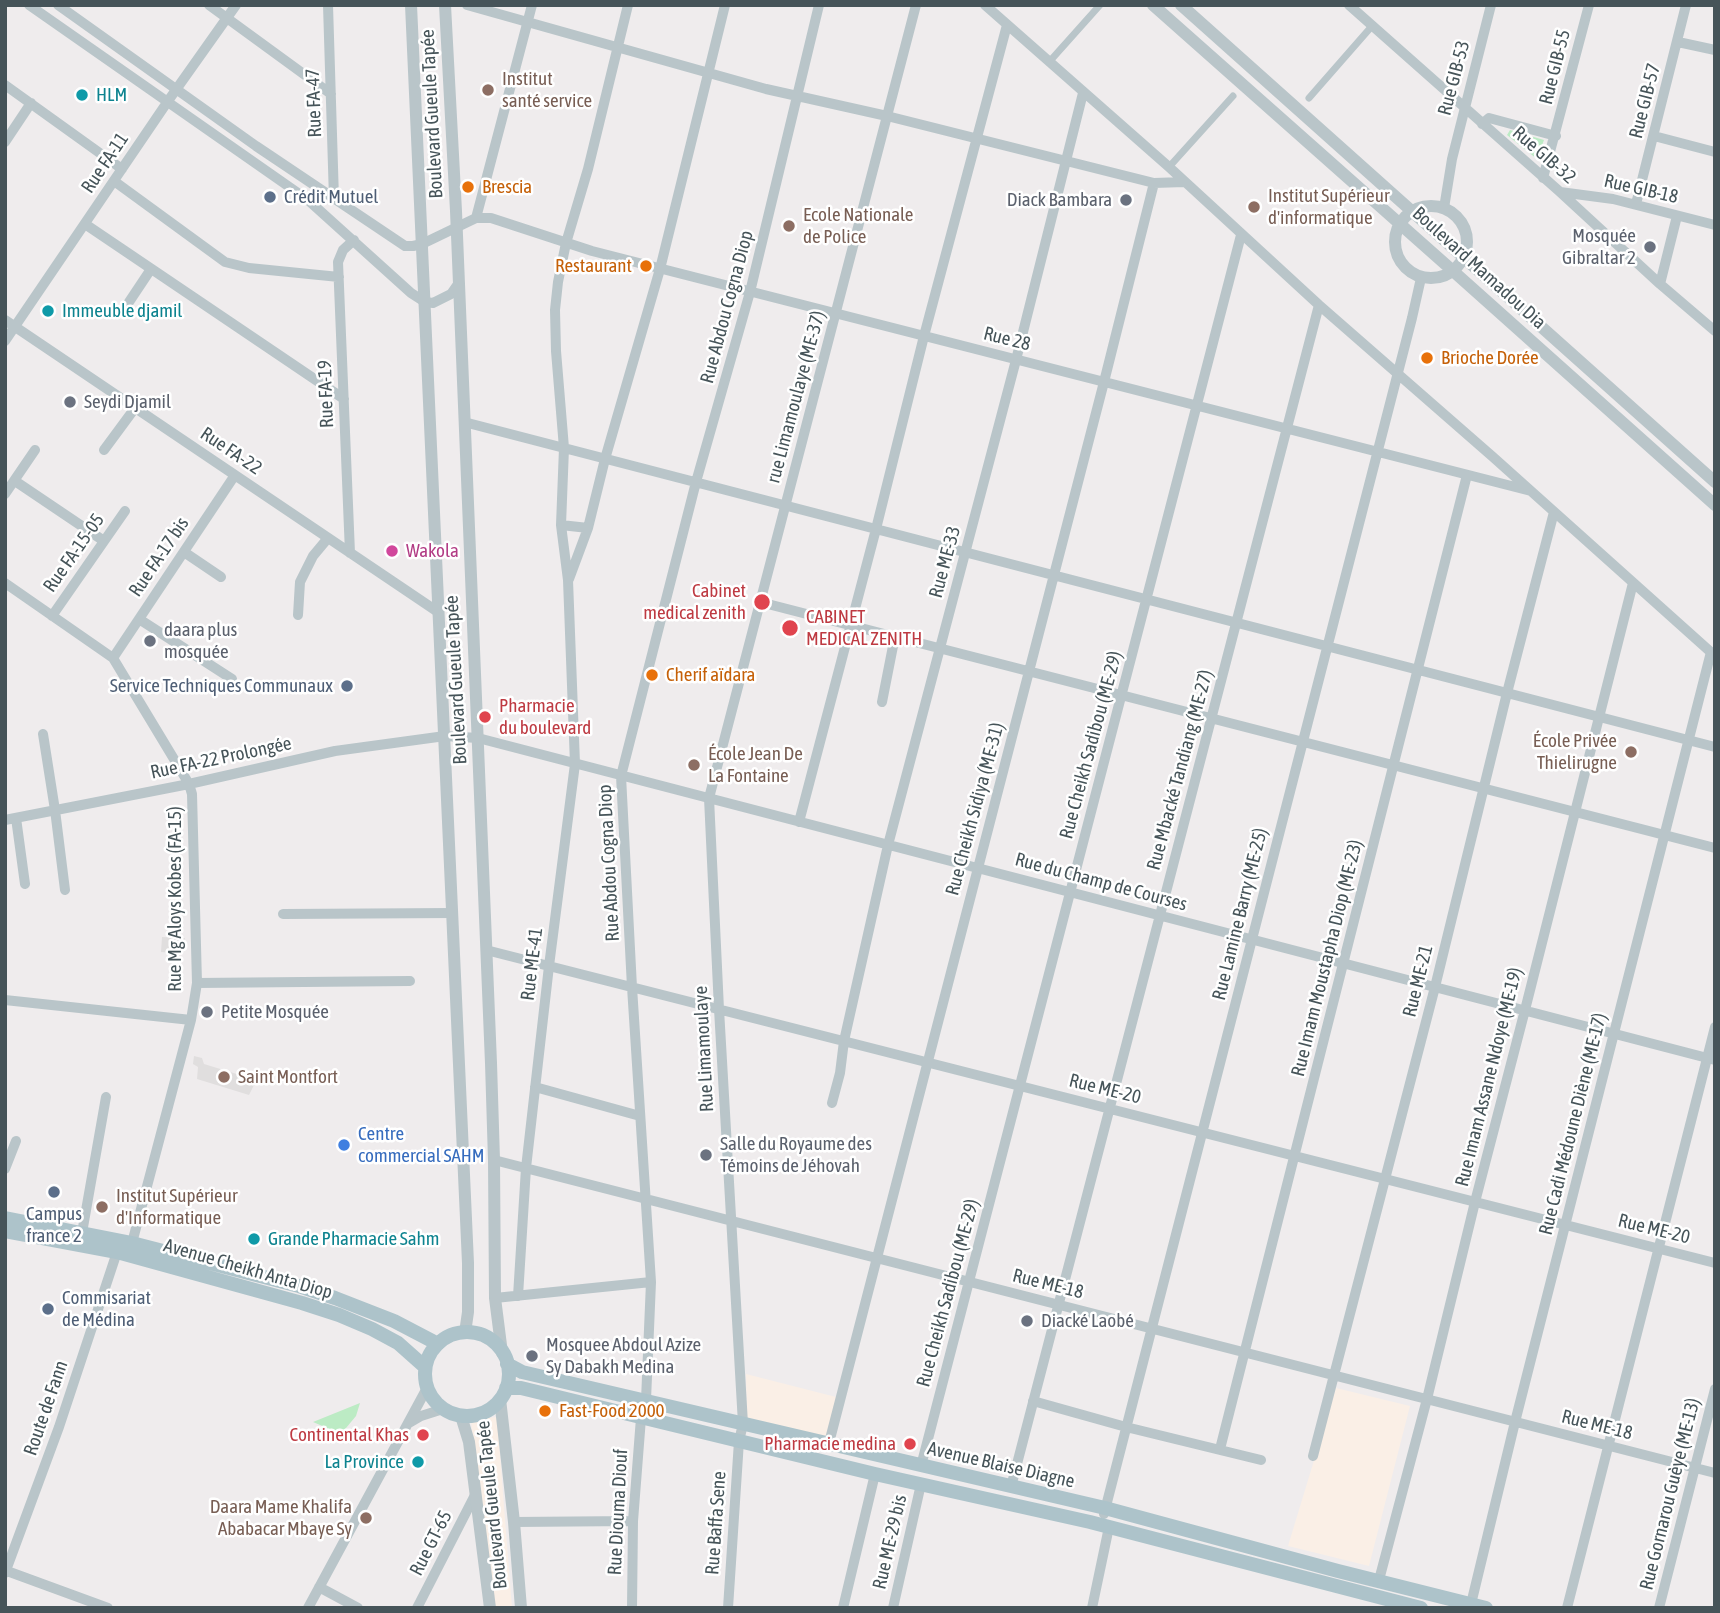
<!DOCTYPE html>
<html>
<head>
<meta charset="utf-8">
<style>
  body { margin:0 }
  #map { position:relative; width:1720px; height:1613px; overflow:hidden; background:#efeced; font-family:"Asap Condensed",sans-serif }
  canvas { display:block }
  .frame { position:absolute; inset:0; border:7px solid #465459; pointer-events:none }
</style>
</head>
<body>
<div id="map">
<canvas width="1720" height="1613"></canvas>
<div class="frame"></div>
</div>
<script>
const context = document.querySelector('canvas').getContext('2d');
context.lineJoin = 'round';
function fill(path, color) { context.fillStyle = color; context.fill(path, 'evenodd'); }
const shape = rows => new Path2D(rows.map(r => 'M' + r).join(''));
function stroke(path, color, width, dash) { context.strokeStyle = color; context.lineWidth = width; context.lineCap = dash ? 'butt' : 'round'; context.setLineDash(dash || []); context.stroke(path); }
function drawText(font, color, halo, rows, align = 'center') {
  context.font = font + ' "Asap Condensed",sans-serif'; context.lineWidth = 5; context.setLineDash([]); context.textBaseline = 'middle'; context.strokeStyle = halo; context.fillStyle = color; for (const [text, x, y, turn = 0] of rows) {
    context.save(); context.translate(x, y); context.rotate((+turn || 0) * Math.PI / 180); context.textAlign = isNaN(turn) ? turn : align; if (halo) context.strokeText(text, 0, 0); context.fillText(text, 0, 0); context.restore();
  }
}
fill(shape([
  [746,1374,836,1397,826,1440,747,1420],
  [1336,1388,1410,1406,1369,1566,1288,1546],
  [497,1417,512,1608,491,1608,471,1420]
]), '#faefe6');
fill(shape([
  [162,937,185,938,183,954,161,952],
  [194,1056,202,1058,204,1064,240,1075,248,1072,255,1083,249,1095,197,1079,198,1067,193,1064]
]), '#e0dede');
fill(shape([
  [1510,130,1544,140,1537,159,1507,135],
  [360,1403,356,1416,341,1434,313,1422]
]), '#bcebc4');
stroke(shape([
  [1050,61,1100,5],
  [1309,98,1372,26],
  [1169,167,1233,96]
]), '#b9c5c9', 7);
stroke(shape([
  [29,5,308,200,411,293,425,302,433,303,451,294,458,284],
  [58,5,256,146,405,246,413,246,422,244,476,218,491,218,592,251,1531,491],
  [209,5,331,94],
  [328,5,334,199],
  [467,5,766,89,887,116,1154,183,1184,182],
  [985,5,1169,167,1319,305,1493,457,1714,655],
  [1349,5,1559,191,1660,284,1715,331],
  [1678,42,1715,50],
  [5,85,122,169],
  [1482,124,1489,118,1556,136],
  [1654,136,1715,152],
  [5,142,31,103],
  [1543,178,1589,5],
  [114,181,225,262,249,268,339,277],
  [1560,192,1613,199,1715,225],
  [1636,204,1686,5],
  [1444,208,1452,159,1491,5],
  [476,218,532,5],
  [85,224,344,399],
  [1660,284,1677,216],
  [129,302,151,269],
  [5,320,438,612],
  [5,341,168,101,236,5],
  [464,422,1715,747],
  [104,450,135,408],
  [15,481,104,541],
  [5,494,35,450],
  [561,525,588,528],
  [184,552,221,577],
  [350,553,338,262,343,250,354,240],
  [569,579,588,528,605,459,660,269,725,5],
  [5,583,113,658,189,784,192,794,197,983,191,1020,132,1243],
  [760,602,1715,848],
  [298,615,300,582,313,556,328,538],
  [52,616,125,511],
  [139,619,232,679],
  [113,658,235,475],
  [882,702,895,636],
  [43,734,55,810,65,890],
  [16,818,25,884],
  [5,820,189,784,335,751,445,736,478,738,1715,1060],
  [799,822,876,529,924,336,1007,25],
  [283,914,453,913],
  [486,950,1715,1263],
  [197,983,410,981],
  [5,1000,191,1020],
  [535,1087,640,1116],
  [832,1103,840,1073,844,1041,888,845,1016,360,1083,93],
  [494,1160,1715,1473],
  [5,1169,16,1141],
  [82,1233,106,1097],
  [518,1296,526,1168,549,966,575,764,568,580,561,525,564,448,556,351,555,310,558,282,566,243,588,169,628,5],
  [495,1298,651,1282],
  [1033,1401,1126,1427,1261,1460],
  [409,1423,421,1416,443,1409],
  [829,1443,1104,382,1154,183],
  [1220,1449,1467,475],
  [1313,1456,1435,987,1507,693,1554,512],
  [921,1466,1241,235],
  [1011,1487,1319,305],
  [1104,1514,1412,318,1421,278],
  [514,1522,633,1521],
  [7,1571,108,1608],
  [5,1573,59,1427,117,1252],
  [1379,1580,1427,1399,1475,1202,1525,1010,1633,583],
  [319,1587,358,1608],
  [1471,1604,1515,1422,1711,652],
  [308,1608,427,1388],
  [417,1608,475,1495],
  [632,1608,633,1521,641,1418,646,1400,651,1282,632,987,621,776,696,482,750,292,819,5],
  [728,1608,739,1441,743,1424,719,1009,709,798,916,5],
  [843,1608,875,1474],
  [893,1608,921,1484],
  [1092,1608,1109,1527],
  [1567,1608,1715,1027],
  [1659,1608,1715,1389]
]), '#b9c5c9', 10);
stroke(shape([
  [411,5,468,1263,468,1312,465,1333],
  [445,5,456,211,491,1063,494,1160,495,1298,502,1353],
  [1153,5,1453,271,1715,505],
  [1181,5,1715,482],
  '1395 242a36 36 0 1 1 72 0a36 36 0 1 1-72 0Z',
  [500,1399,514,1522,521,1608],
  [461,1416,469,1442,490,1608]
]), '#b9c5c9', 12);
stroke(shape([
  [5,1218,132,1243,299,1286,335,1298,394,1321,438,1344],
  [5,1231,117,1252,302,1303,339,1315,372,1329,398,1343,425,1367],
  '425 1374a42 42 0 1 1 84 0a42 42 0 1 1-84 0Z',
  [507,1364,522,1372,1105,1508,1338,1571,1486,1608],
  [506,1388,521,1388,875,1474,1090,1522,1421,1608]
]), '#adc3ca', 14);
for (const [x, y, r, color] of [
  [488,90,7,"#8d6e63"],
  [82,95,7,"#0f9aa8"],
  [468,187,7,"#e8710a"],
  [270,197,7,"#5c6f8a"],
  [1126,200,7,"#6b7280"],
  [1254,207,7,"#8d6e63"],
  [789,226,7,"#8d6e63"],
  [1650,247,7,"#6b7280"],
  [646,266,7,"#e8710a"],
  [48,311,7,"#0f9aa8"],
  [1427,358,7,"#e8710a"],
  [70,402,7,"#6b7280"],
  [392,551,7,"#d1479c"],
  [762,602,9,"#e0444e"],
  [790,628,9,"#e0444e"],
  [150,641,7,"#6b7280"],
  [652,675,7,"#e8710a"],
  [347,686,7,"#5c6f8a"],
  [485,717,7,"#e0444e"],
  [1631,752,7,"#8d6e63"],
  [694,765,7,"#8d6e63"],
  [207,1012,7,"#6b7280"],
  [224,1077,7,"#8d6e63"],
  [344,1145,7,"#3f7fe0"],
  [706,1155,7,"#6b7280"],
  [54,1192,7,"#5c6f8a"],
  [102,1207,7,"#8d6e63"],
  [254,1239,7,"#0f9aa8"],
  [48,1309,7,"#5c6f8a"],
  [1027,1321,7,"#6b7280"],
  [532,1356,7,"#6b7280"],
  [545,1411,7,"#e8710a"],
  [423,1435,7,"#e0444e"],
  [910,1444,7,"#e0444e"],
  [418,1462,7,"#0f9aa8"],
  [366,1518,7,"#8d6e63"]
]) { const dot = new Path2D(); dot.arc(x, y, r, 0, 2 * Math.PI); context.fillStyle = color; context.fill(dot); stroke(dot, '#fff', 2.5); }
drawText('19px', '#465459', '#fff', [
  ["Rue GIB-55",1555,67,-76],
  ["Rue GIB-53",1454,78,-75],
  ["Rue GIB-57",1645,101,-76],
  ["Rue FA-47",314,103,-92],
  ["Boulevard Gueule Tapée",432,114,-93],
  ["Rue GIB-32",1544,155,41],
  ["Rue FA-11",105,163,-56],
  ["Rue GIB-18",1641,189,13],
  ["Boulevard Mamadou Dia",1479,268,42],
  ["Rue Abdou Cogna Diop",727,307,-75],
  ["Rue 28",1007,339,14],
  ["Rue FA-19",326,394,-92],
  ["rue Limamoulaye (ME-37)",796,397,-75],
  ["Rue FA-22",231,451,34],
  ["Rue FA-15-05",74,553,-55],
  ["Rue FA-17 bis",159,557,-56],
  ["Rue ME-33",945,562,-75],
  ["Boulevard Gueule Tapée",456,680,-93],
  ["Rue Cheikh Sadibou (ME-29)",1091,745,-75],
  ["Rue FA-22 Prolongée",221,758,-12],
  ["Rue Mbacké Tandiang (ME-27)",1180,770,-75],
  ["Rue Cheikh Sidiya (ME-31)",975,809,-75],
  ["Rue Abdou Cogna Diop",609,863,-93],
  ["Rue du Champ de Courses",1101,882,15],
  ["Rue Mg Aloys Kobes (FA-15)",175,899,-90],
  ["Rue Lamine Barry (ME-25)",1240,914,-76],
  ["Rue Imam Moustapha Diop (ME-23)",1327,958,-76],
  ["Rue ME-41",532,964,-83],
  ["Rue ME-21",1418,981,-76],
  ["Rue Limamoulaye",704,1049,-93],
  ["Rue Imam Assane Ndoye (ME-19)",1489,1077,-76],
  ["Rue ME-20",1105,1089,14],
  ["Rue Cadi Médoune Diène (ME-17)",1573,1124,-76],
  ["Rue ME-20",1654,1229,14],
  ["Avenue Cheikh Anta Diop",248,1269,16],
  ["Rue ME-18",1048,1284,14],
  ["Rue Cheikh Sadibou (ME-29)",948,1293,-75],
  ["Route de Fann",46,1408,-71],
  ["Rue ME-18",1597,1425,14],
  ["Avenue Blaise Diagne",1001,1465,13],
  ["Rue Gornarou Guèye (ME-13)",1670,1494,-76],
  ["Boulevard Gueule Tapée",492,1505,-96],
  ["Rue Diouma Diouf",618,1512,-87],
  ["Rue Baffa Sene",716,1523,-86],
  ["Rue ME-29 bis",890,1542,-77],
  ["Rue GT-65",431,1543,-63]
]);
drawText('19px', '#785e54', '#fff', [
  ["Institut",502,79],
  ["santé service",502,101],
  ["Institut Supérieur",1268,196],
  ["d'informatique",1268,218],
  ["Ecole Nationale",803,215],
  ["de Police",803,237],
  ["École Privée",1617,741,"right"],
  ["Thielirugne",1617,763,"right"],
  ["École Jean De",708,754],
  ["La Fontaine",708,776],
  ["Saint Montfort",238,1077],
  ["Institut Supérieur",116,1196],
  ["d'Informatique",116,1218],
  ["Daara Mame Khalifa",352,1507,"right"],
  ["Ababacar Mbaye Sy",352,1529,"right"]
], 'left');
drawText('19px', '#0d838f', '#fff', [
  ["HLM",96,95],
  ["Immeuble djamil",62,311],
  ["Grande Pharmacie Sahm",268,1239],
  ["La Province",404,1462,"right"]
], 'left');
drawText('19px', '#c56008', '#fff', [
  ["Brescia",482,187],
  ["Restaurant",632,266,"right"],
  ["Brioche Dorée",1441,358],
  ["Cherif aïdara",666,675],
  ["Fast-Food 2000",559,1411]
], 'left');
drawText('19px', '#4e5e75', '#fff', [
  ["Crédit Mutuel",284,197],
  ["Service Techniques Communaux",333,686,"right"],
  ["Campus",54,1214,"center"],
  ["france 2",54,1236,"center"],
  ["Commisariat",62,1298],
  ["de Médina",62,1320]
], 'left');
drawText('19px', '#5b616d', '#fff', [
  ["Diack Bambara",1112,200,"right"],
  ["Mosquée",1636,236,"right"],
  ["Gibraltar 2",1636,258,"right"],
  ["Seydi Djamil",84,402],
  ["daara plus",164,630],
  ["mosquée",164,652],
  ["Petite Mosquée",221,1012],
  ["Salle du Royaume des",720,1144],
  ["Témoins de Jéhovah",720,1166],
  ["Diacké Laobé",1041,1321],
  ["Mosquee Abdoul Azize",546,1345],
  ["Sy Dabakh Medina",546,1367]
], 'left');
drawText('19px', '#b23c85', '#fff', [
  ["Wakola",406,551]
], 'left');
drawText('19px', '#be3a42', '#fff', [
  ["Cabinet",746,591],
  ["medical zenith",746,613],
  ["CABINET",806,617,"left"],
  ["MEDICAL ZENITH",806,639,"left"],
  ["Pharmacie",499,706,"left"],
  ["du boulevard",499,728,"left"],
  ["Continental Khas",409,1435],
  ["Pharmacie medina",896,1444]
], 'right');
drawText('19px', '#366cbe', '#fff', [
  ["Centre",358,1134],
  ["commercial SAHM",358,1156]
], 'left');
</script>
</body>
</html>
